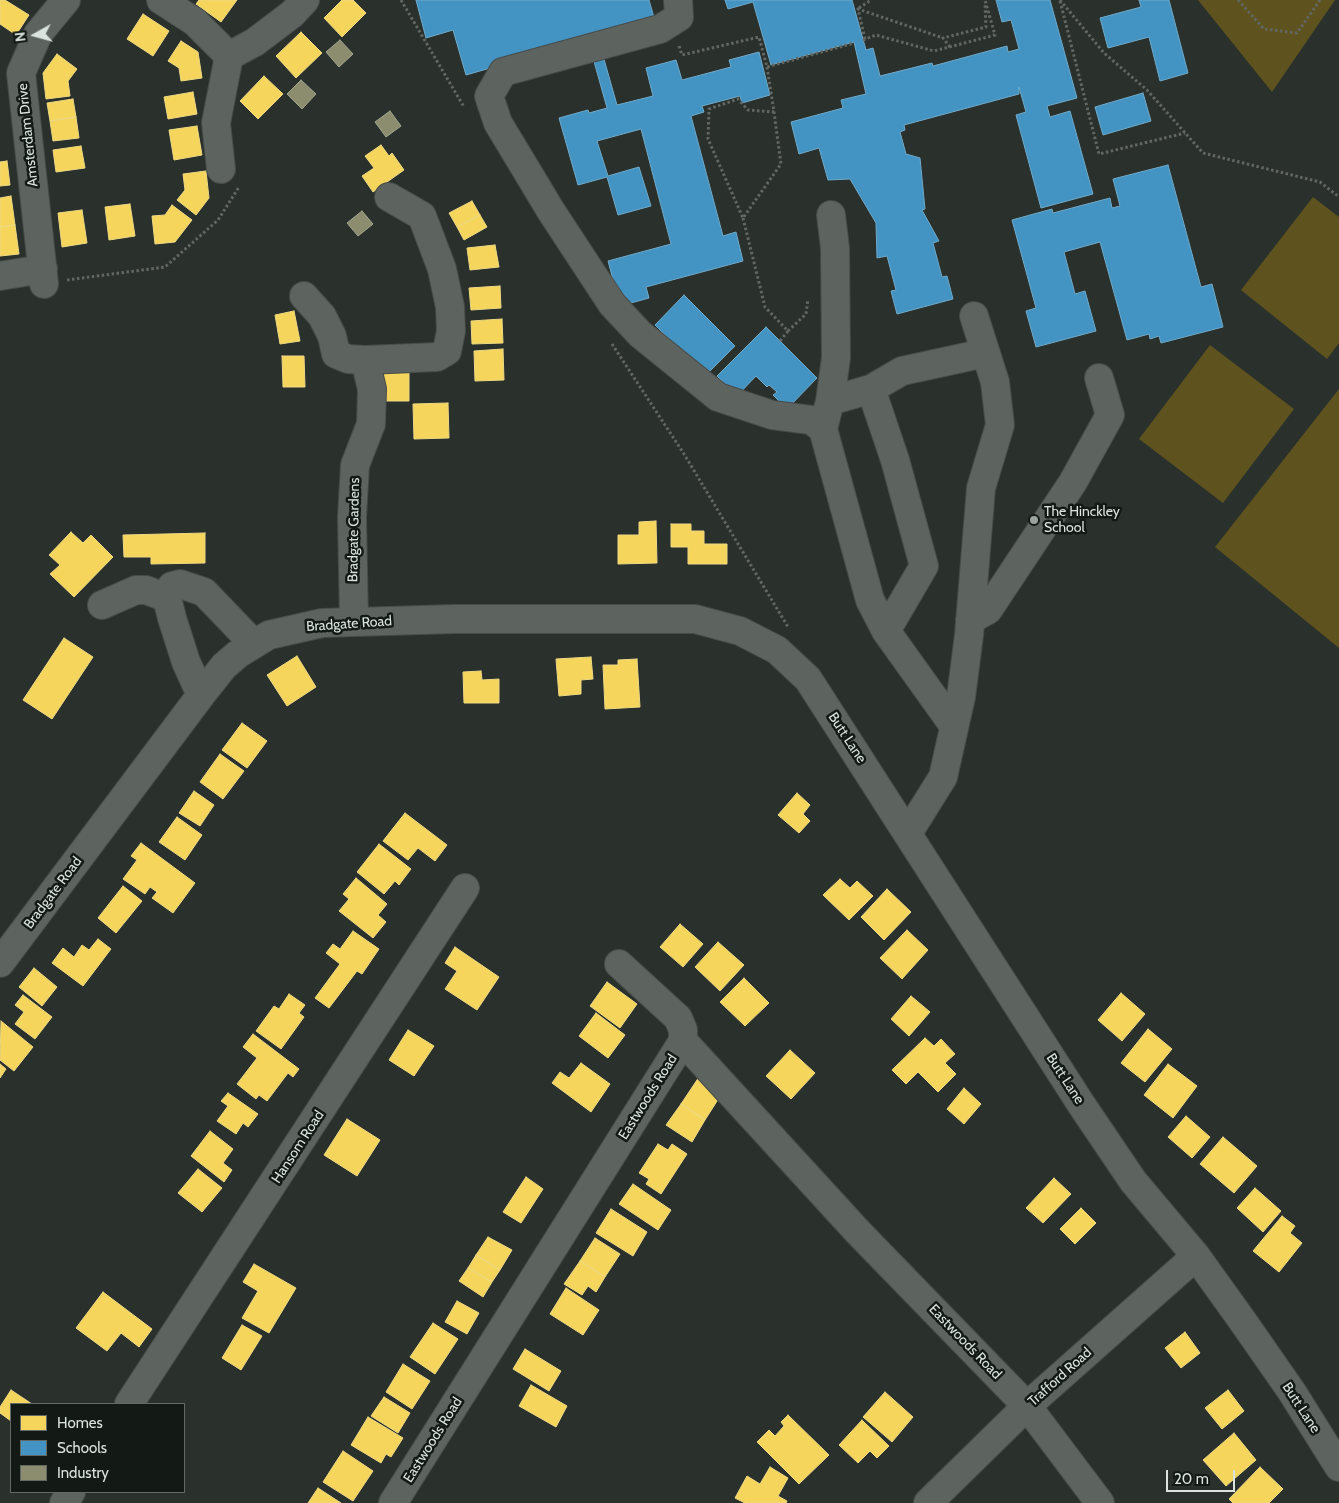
<!DOCTYPE html>
<html>
<head>
<meta charset="utf-8">
<style>
  body { margin:0 }
  #map { position:relative; width:1339px; height:1503px; overflow:hidden; background:#2a302c; font-family:Cabin,sans-serif }
  canvas { display:block }
  .legend { position:absolute; left:10px; top:1403px; width:175px; height:90px; box-sizing:border-box; background:#131a16; border:1px solid #636a66; margin:0; padding:6px 9px; list-style:none; font-size:15px; color:#dae3dd }
  .legend li { display:flex; align-items:center; gap:10px; height:25px }
  .legend b { width:25px; border:1px solid #636a66 }
  .north { position:absolute; left:10px; top:10px; width:50px; height:50px; -webkit-text-stroke:4px #131a16; paint-order:stroke; rotate:263deg; font-size:14px; font-weight:700; line-height:20px; text-align:center; color:#dae3dd }
  .north::after { content:''; display:block; margin:auto; width:18px; height:22px; background:#dae3dd; clip-path:polygon(50% 0,100% 100%,50% 72%,0 100%) }
  .scale { position:absolute; left:1166px; top:1470px; width:69px; height:22px; box-sizing:border-box; border:2px solid #dae3dd; border-top:0; padding-left:6px; font-size:15px; line-height:18px; white-space:nowrap; color:#dae3dd; -webkit-text-stroke:4px #131a16; paint-order:stroke }
</style>
</head>
<body>
<div id="map">
<canvas width="1339" height="1503"></canvas>
<ul class="legend">
<li><b style="height:14px;background:#f6d55c"></b>Homes</li>
<li><b style="height:14px;background:#4393c3"></b>Schools</li>
<li><b style="height:14px;background:#8c8c6e"></b>Industry</li>
</ul>
<div class="north">N</div>
<div class="scale">20 m</div>
</div>
<script>
const context = document.querySelector('canvas').getContext('2d');
context.lineJoin = 'round';
function fill(path, color) { context.fillStyle = color; context.fill(path, 'evenodd'); }
const shape = rows => new Path2D(rows.map(r => 'M' + r).join(''));
function stroke(path, color, width, dash) { context.strokeStyle = color; context.lineWidth = width; context.lineCap = dash ? 'butt' : 'round'; context.setLineDash(dash || []); context.stroke(path); }
function drawText(font, color, halo, rows, align = 'center') {
  context.font = font + ' Cabin,sans-serif'; context.lineWidth = 5; context.setLineDash([]); context.textBaseline = 'middle'; context.strokeStyle = halo; context.fillStyle = color; for (const [text, x, y, turn = 0] of rows) {
    context.save(); context.translate(x, y); context.rotate((+turn || 0) * Math.PI / 180); context.textAlign = isNaN(turn) ? turn : align; if (halo) context.strokeText(text, 0, 0); context.fillText(text, 0, 0); context.restore();
  }
}
fill(shape([
  [1198,0,1335,0,1272,92],
  [1313,197,1339,217,1339,343,1327,359,1241,290],
  [1210,345,1294,409,1223,503,1139,439],
  [1339,389,1339,648,1215,547]
]), '#5e521f');
const homes = shape([
  [0,0,5,0,29,15,16,35,0,24,0,0],
  [199,0,237,0,221,22,196,4,199,0],
  [342,0,353,0,366,13,342,37,324,18,342,0],
  [143,14,169,31,153,56,127,39,143,14],
  [301,32,322,53,296,78,276,56,301,32],
  [181,41,198,52,202,78,181,81,179,68,168,61,181,41],
  [57,54,77,69,68,81,70,96,46,99,43,73,57,54],
  [264,76,283,94,258,119,240,101,264,76],
  [193,92,197,114,168,119,164,97,193,92],
  [73,99,76,117,50,121,47,103,73,99],
  [76,117,79,138,53,141,50,121,76,117],
  [197,126,202,155,174,160,169,130,197,126],
  [381,145,389,156,392,153,404,170,373,192,362,176,374,168,365,156,381,145],
  [81,146,85,168,56,172,53,150,81,146],
  [7,161,10,185,0,186,0,162,7,161],
  [206,171,209,198,196,215,177,200,185,190,183,174,206,171],
  [11,196,15,225,0,227,0,198,11,196],
  [472,201,480,215,457,227,449,213,472,201],
  [130,204,135,236,109,240,105,207,130,204],
  [172,205,192,220,175,242,155,244,152,216,165,215,172,205],
  [82,210,87,243,62,247,58,213,82,210],
  [480,215,487,227,464,240,457,227,480,215],
  [15,225,19,254,0,256,0,227,15,225],
  [495,245,499,267,470,270,467,248,495,245],
  [500,286,501,308,471,310,469,288,500,286],
  [294,311,300,341,280,344,275,315,294,311],
  [502,319,503,343,472,344,471,321,502,319],
  [503,349,504,380,475,381,474,351,503,349],
  [282,356,304,356,305,387,283,387,282,356],
  [409,369,409,401,377,401,376,370,409,369],
  [448,403,449,438,414,439,413,404,448,403],
  [656,521,657,563,618,564,618,535,639,535,639,522,656,521],
  [671,524,691,524,691,531,704,531,704,544,727,544,727,564,688,564,688,547,671,547,671,524],
  [71,532,83,543,91,535,113,557,74,597,50,574,60,565,49,555,71,532],
  [205,533,205,563,151,564,151,557,124,557,123,535,205,533],
  [64,638,93,657,52,719,23,700,64,638],
  [297,656,316,687,287,706,267,675,297,656],
  [591,657,593,679,581,680,581,694,559,696,556,659,591,657],
  [637,659,640,707,605,709,603,665,618,665,618,660,637,659],
  [481,671,482,680,499,679,499,703,464,703,463,672,481,671],
  [242,723,267,741,247,768,222,750,242,723],
  [220,754,244,771,223,799,200,782,220,754],
  [194,791,214,805,200,826,179,813,194,791],
  [797,793,810,805,803,814,810,821,799,833,778,815,797,793],
  [405,813,447,845,435,861,418,848,408,860,383,841,405,813],
  [177,817,202,835,185,860,159,842,177,817],
  [141,843,195,883,173,913,152,898,157,892,150,887,145,894,123,879,137,860,131,856,141,843],
  [379,844,411,869,399,885,395,881,384,894,357,872,379,844],
  [356,878,387,904,378,915,386,922,373,938,339,911,349,899,343,894,356,878],
  [840,879,850,888,857,881,873,896,849,920,823,895,840,879],
  [123,886,142,901,116,933,98,918,123,886],
  [887,889,911,912,884,940,861,917,887,889],
  [680,924,703,944,683,967,660,947,680,924],
  [907,930,928,950,902,979,880,958,907,930],
  [353,931,379,949,362,974,357,971,329,1008,315,998,340,964,326,953,333,944,340,949,353,931],
  [98,939,111,949,83,986,52,963,63,948,74,957,82,945,89,950,98,939],
  [718,942,744,965,720,991,695,967,718,942],
  [455,947,499,977,477,1010,445,989,457,971,445,963,455,947],
  [34,968,57,987,42,1006,19,987,34,968],
  [744,978,769,1003,745,1026,720,1002,744,978],
  [607,982,637,1004,620,1028,590,1006,607,982],
  [1121,993,1145,1014,1122,1041,1098,1020,1121,993],
  [289,994,305,1005,299,1013,304,1017,281,1049,256,1031,274,1006,279,1009,289,994],
  [23,995,52,1017,35,1039,15,1024,24,1012,15,1005,23,995],
  [911,996,930,1012,909,1036,891,1019,911,996],
  [596,1013,625,1035,608,1058,579,1036,596,1013],
  [1,1021,33,1047,14,1071,0,1060,1,1021],
  [1148,1029,1172,1049,1145,1082,1121,1063,1148,1029],
  [408,1030,434,1046,414,1076,389,1060,408,1030],
  [253,1034,299,1069,293,1077,288,1073,267,1101,259,1095,256,1099,237,1084,257,1058,243,1047,253,1034],
  [925,1038,934,1046,941,1039,955,1054,945,1063,956,1074,938,1092,918,1072,906,1084,892,1070,925,1038],
  [790,1050,815,1073,791,1099,766,1076,790,1050],
  [581,1063,610,1084,591,1112,552,1083,560,1072,569,1078,581,1063],
  [0,1064,6,1069,0,1078,0,1064],
  [1168,1064,1197,1086,1173,1118,1144,1095,1168,1064],
  [699,1077,714,1087,711,1093,719,1098,705,1120,681,1104,699,1077],
  [964,1088,981,1104,964,1124,947,1109,964,1088],
  [228,1093,258,1114,248,1127,243,1123,236,1134,217,1121,228,1106,221,1101,228,1093],
  [681,1104,705,1120,692,1142,666,1125,681,1104],
  [1186,1116,1210,1137,1192,1158,1168,1137,1186,1116],
  [347,1119,380,1140,357,1176,324,1155,347,1119],
  [210,1131,233,1149,223,1163,232,1170,224,1182,191,1156,210,1131],
  [1223,1137,1257,1166,1234,1193,1200,1164,1223,1137],
  [658,1144,668,1150,672,1144,687,1154,661,1194,646,1184,649,1179,639,1173,658,1144],
  [198,1169,222,1188,202,1212,178,1193,198,1169],
  [526,1177,543,1189,521,1223,503,1212,526,1177],
  [1054,1178,1071,1194,1043,1223,1026,1208,1054,1178],
  [633,1184,671,1210,658,1230,619,1204,633,1184],
  [1255,1188,1281,1211,1263,1232,1237,1208,1255,1188],
  [1081,1208,1096,1223,1075,1244,1060,1229,1081,1208],
  [611,1209,647,1232,633,1256,596,1233,611,1209],
  [1282,1216,1295,1226,1290,1233,1302,1243,1279,1272,1253,1251,1282,1216],
  [488,1237,512,1250,500,1270,476,1255,488,1237],
  [595,1238,620,1254,605,1277,580,1261,595,1238],
  [476,1255,500,1270,492,1282,468,1268,476,1255],
  [580,1261,605,1277,596,1292,588,1286,582,1295,564,1284,580,1261],
  [254,1264,296,1288,269,1333,242,1318,258,1291,243,1282,254,1264],
  [468,1268,492,1282,483,1297,459,1281,468,1268],
  [566,1288,599,1310,583,1335,550,1314,566,1288],
  [103,1292,152,1329,139,1347,121,1333,107,1351,76,1328,103,1292],
  [457,1301,479,1313,467,1334,445,1322,457,1301],
  [433,1323,458,1339,435,1374,410,1357,433,1323],
  [242,1325,262,1336,241,1370,222,1358,242,1325],
  [1185,1332,1200,1353,1181,1368,1165,1348,1185,1332],
  [525,1349,561,1371,549,1391,513,1369,525,1349],
  [403,1364,430,1381,412,1409,386,1392,403,1364],
  [531,1385,567,1406,556,1427,519,1406,531,1385],
  [11,1390,32,1404,11,1404,11,1421,0,1413,0,1407,11,1390],
  [1228,1390,1244,1411,1222,1429,1205,1408,1228,1390],
  [885,1392,913,1417,892,1442,863,1417,885,1392],
  [384,1397,410,1413,398,1433,371,1416,384,1397],
  [788,1415,829,1455,799,1484,757,1442,769,1430,775,1436,784,1426,781,1422,788,1415],
  [368,1417,403,1438,391,1457,386,1454,381,1463,351,1445,368,1417],
  [862,1420,889,1446,877,1458,870,1451,858,1463,839,1445,862,1420],
  [1234,1433,1256,1460,1226,1486,1203,1460,1234,1433],
  [343,1451,373,1471,353,1501,323,1482,343,1451],
  [770,1467,788,1478,778,1496,787,1501,786,1503,745,1503,735,1498,747,1476,760,1484,770,1467],
  [1260,1467,1283,1489,1269,1503,1233,1503,1229,1499,1260,1467],
  [318,1488,341,1503,308,1503,318,1488]
]);
fill(homes, '#f6d55c');
stroke(homes, '#eed983', 1);
const schools = shape([
  [416,0,649,0,655,21,598,38,617,105,653,96,646,68,676,60,682,80,731,67,729,60,759,52,770,95,742,103,740,96,702,106,704,112,691,116,723,236,736,232,743,261,646,287,649,298,620,306,608,261,671,244,641,129,597,141,608,176,639,167,651,206,618,215,607,177,578,185,559,118,588,110,589,113,607,108,588,40,466,75,453,30,426,38,416,0],
  [725,0,852,0,866,50,873,48,880,76,932,63,933,66,1007,46,1008,52,1019,49,1011,20,1002,22,996,0,1050,0,1077,98,1047,106,1050,117,1070,111,1093,194,1041,208,1016,115,1026,112,1019,87,1019,94,904,125,905,130,900,132,906,154,920,158,925,209,922,210,939,241,933,243,942,277,947,276,953,299,897,314,891,291,896,290,887,256,877,258,876,223,850,179,828,180,819,148,799,154,791,122,843,108,841,100,866,94,854,42,771,65,753,2,728,9,725,0],
  [1139,0,1169,0,1188,73,1160,81,1149,37,1108,48,1100,18,1141,7,1139,0],
  [1143,93,1151,121,1103,135,1095,107,1143,93],
  [1168,165,1201,287,1212,284,1223,327,1161,343,1159,336,1150,339,1149,334,1127,340,1100,242,1064,252,1075,294,1085,291,1096,331,1036,347,1026,311,1036,308,1012,220,1052,209,1053,213,1110,198,1112,208,1120,206,1113,179,1168,165],
  [684,295,735,346,706,375,655,325,684,295],
  [766,327,817,378,787,409,773,395,777,392,769,385,767,387,756,376,737,396,717,376,766,327]
]);
fill(schools, '#4393c3');
stroke(schools, '#70abcb', 1);
const industry = shape([
  [340,40,353,54,339,67,326,52,340,40],
  [301,80,316,94,302,109,287,94,301,80],
  [390,111,401,126,386,137,375,122,390,111],
  [362,211,373,224,358,236,347,223,362,211]
]);
fill(industry, '#8c8c6e');
stroke(industry, '#a3a68f', 1);
const minor = shape([
  [161,0,195,22,229,56,255,42,292,14,305,0],
  [678,0,679,17,660,29,503,72,489,96,498,123,551,211,612,304,640,334,718,397,772,415,811,420,823,429],
  [221,169,216,123,229,56],
  [831,215,835,248,836,358,830,401,823,429,870,600,886,631,954,726],
  [0,276,43,269],
  [44,284,21,73,38,34,66,0],
  [304,296,322,316,332,336,336,354,348,359,365,360,372,389,371,424,355,465,352,517,354,621],
  [365,360,437,357,447,351,451,331,450,307,442,269,422,216,389,197],
  [871,389,895,460,924,566,886,631],
  [830,401,871,389,902,371,985,353],
  [102,605,136,590,146,590,167,598],
  [970,620,988,610,1073,482,1110,415,1099,378],
  [201,695,186,662,172,618,167,598,172,586,180,584,204,592,254,644],
  [908,833,943,777,961,697,969,635,981,488,1000,425,995,382,974,316],
  [0,963,201,695,224,666,238,654,269,635,322,623,454,619,695,619,740,631,777,650,808,679,1081,1104,1133,1181,1196,1256,1244,1323,1292,1392,1339,1467],
  [619,964,678,1018,683,1030,683,1041],
  [683,1041,858,1232,1027,1406,1100,1503],
  [129,1404,465,888],
  [64,1503,71,1492],
  [393,1503,683,1041],
  [928,1503,1027,1406,1196,1256]
]);
stroke(minor, '#474c49', 30);
stroke(shape([
  [401,0,464,107],
  [1060,0,1104,53,1147,90,1203,153,1320,182,1339,197],
  [1238,0,1264,29,1297,33,1320,0],
  [1060,1,1099,154,1185,133],
  [859,8,871,0],
  [865,39,858,9,943,38],
  [863,40,876,35,934,51,995,35,985,0],
  [679,46,682,55,759,37,767,67,854,43],
  [950,47,943,38,986,27,985,4],
  [767,67,773,105,781,164,743,218,708,139,709,109,738,99,748,110,774,112],
  [743,218,765,307,788,331,780,341],
  [67,280,165,267,218,220,239,187],
  [788,331,806,314,808,299],
  [612,344,684,454,788,627]
]), '#626764', 3, [2.5, 2.5]);
stroke(minor, '#5d635f', 28);
for (const [x, y, r, color] of [
  [1034,520,5,"#9ca49f"]
]) { const dot = new Path2D(); dot.arc(x, y, r, 0, 2 * Math.PI); context.fillStyle = color; context.fill(dot); stroke(dot, '#131a16', 2); }
drawText('14px', '#dae3dd', '#131a16', [
  ["Amsterdam Drive",28,135,-96],
  ["Bradgate Gardens",354,530,-89],
  ["Bradgate Road",349,624,-4],
  ["Butt Lane",847,738,57],
  ["Bradgate Road",53,893,-53],
  ["Butt Lane",1065,1079,57],
  ["Eastwoods Road",648,1097,-58],
  ["Hansom Road",298,1147,-57],
  ["Eastwoods Road",965,1342,46],
  ["Trafford Road",1060,1377,-42],
  ["Butt Lane",1301,1408,57],
  ["Eastwoods Road",433,1440,-58]
]);
drawText('14px', '#dae3dd', '#131a16', [
  ["The Hinckley",1044,512],
  ["School",1044,528]
], 'left');
</script>
</body>
</html>
